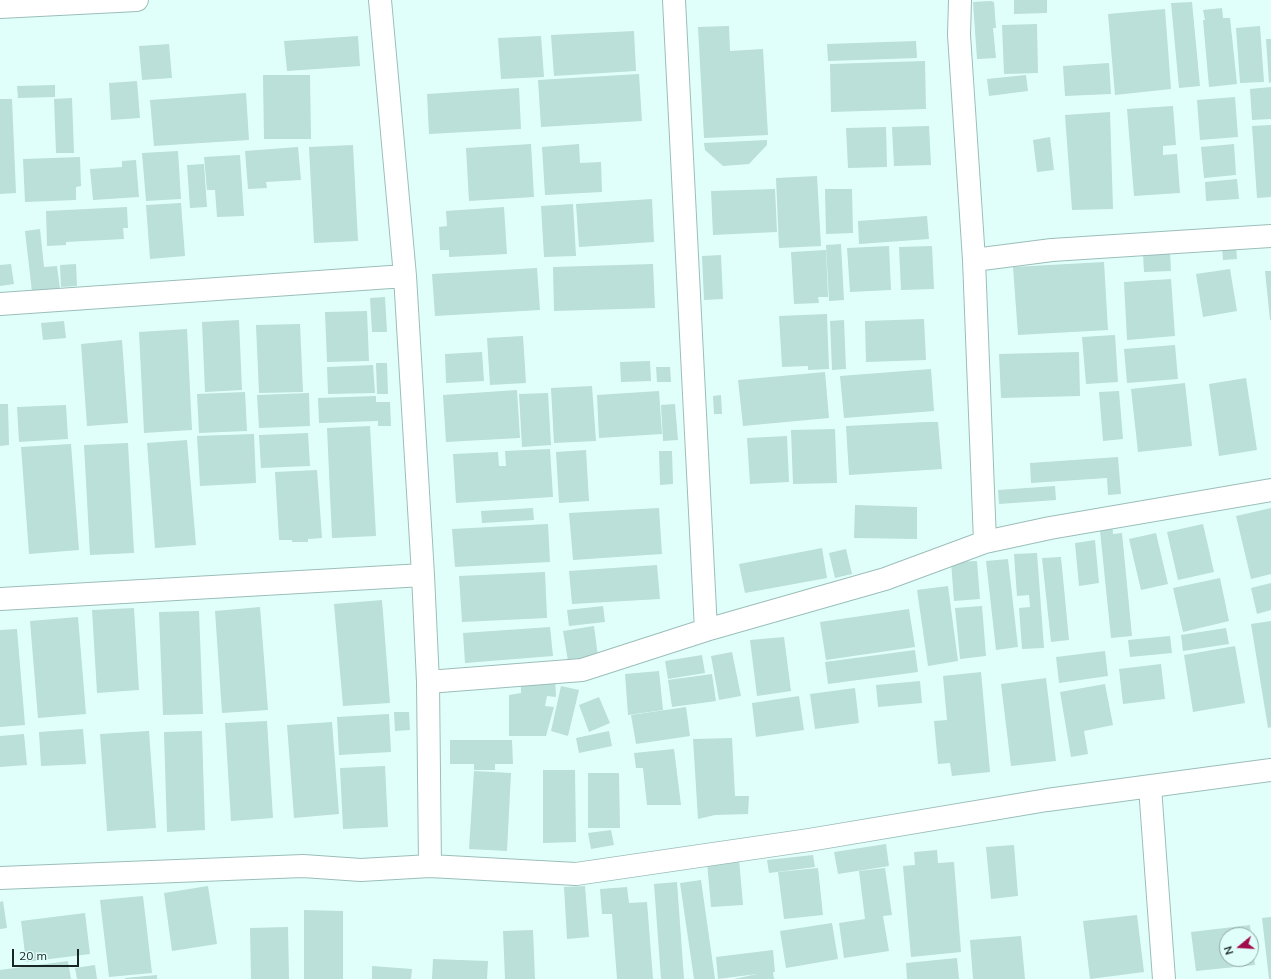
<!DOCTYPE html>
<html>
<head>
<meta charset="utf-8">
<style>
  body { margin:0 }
  #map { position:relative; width:1271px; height:979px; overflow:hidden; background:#e1fffa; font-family:Mulish,sans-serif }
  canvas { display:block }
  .north { position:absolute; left:1219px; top:927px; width:40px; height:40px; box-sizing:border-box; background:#e1fffa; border:1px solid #91a8a4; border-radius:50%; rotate:252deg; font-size:11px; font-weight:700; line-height:16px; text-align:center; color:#182624 }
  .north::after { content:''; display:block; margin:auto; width:14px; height:18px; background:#a20b4b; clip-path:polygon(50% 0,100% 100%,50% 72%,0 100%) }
  .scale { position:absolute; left:12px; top:949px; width:67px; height:18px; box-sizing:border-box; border:2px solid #182624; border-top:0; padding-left:5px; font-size:12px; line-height:14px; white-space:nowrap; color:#182624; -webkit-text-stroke:3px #e1fffa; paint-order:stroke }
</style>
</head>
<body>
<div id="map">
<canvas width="1271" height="979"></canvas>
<div class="north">N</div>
<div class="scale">20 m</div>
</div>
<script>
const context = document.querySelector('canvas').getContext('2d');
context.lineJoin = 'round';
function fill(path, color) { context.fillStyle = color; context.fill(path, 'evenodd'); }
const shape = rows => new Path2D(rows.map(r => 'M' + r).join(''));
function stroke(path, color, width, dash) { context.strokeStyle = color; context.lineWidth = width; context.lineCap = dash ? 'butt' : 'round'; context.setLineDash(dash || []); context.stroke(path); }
fill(shape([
  [1014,0,1047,0,1047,13,1014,14],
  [991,1,994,2,996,28,993,28,996,58,977,59,973,2],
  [1192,2,1200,86,1179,88,1171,3],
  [1222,8,1223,18,1230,18,1237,84,1209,87,1203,20,1205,20,1203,10],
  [1165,9,1171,89,1115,95,1108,14],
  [1037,24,1038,73,1004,74,1002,25],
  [729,26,730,51,763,49,768,135,704,138,698,27],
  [1260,26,1264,82,1240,83,1236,28],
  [634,31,636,71,554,76,551,35],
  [358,36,360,66,287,71,284,41],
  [541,36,544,77,501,79,498,38],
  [1266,39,1271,39,1271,82,1269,83],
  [916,41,917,58,828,61,827,44],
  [169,44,172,78,142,80,139,46],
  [925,61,926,109,831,112,830,64],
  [1109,63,1111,94,1065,96,1063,66],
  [639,74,642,121,541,127,538,80],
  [263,75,310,75,311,139,264,139],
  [1026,75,1028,91,989,96,987,79],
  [137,81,140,118,111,120,109,83],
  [55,85,55,97,18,98,17,86],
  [1271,87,1271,119,1252,120,1250,89],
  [519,88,521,129,429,134,427,94],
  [246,93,249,140,154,146,150,100],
  [1235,97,1238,137,1200,140,1197,100],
  [72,98,74,153,56,153,54,99],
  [0,99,12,99,16,193,0,194],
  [1173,106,1176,145,1163,146,1163,155,1177,154,1180,193,1134,196,1127,109],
  [1110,112,1113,209,1072,210,1065,115],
  [1271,125,1271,197,1257,198,1252,126],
  [929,126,931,165,894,166,892,127],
  [886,127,887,167,848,168,846,128],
  [1050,137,1054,170,1037,172,1033,140],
  [767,140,767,145,749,164,723,166,705,150,704,143],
  [531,144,534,197,469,201,466,148],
  [579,144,580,163,601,162,602,192,545,195,542,147],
  [1234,144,1236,175,1204,178,1201,147],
  [353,145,358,241,314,243,309,147],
  [298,147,301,180,266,182,267,188,248,189,245,151],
  [178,151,181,199,146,201,142,153],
  [240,155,244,216,217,217,215,190,207,190,204,157],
  [80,157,81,186,76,187,76,200,25,202,23,159],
  [136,160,139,197,93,200,90,169,122,167,122,161],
  [204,164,207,207,190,208,187,165],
  [817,176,821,246,779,248,776,178],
  [1237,179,1239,199,1206,201,1205,182],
  [775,189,777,232,713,235,711,191],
  [825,189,852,189,853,233,826,234],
  [652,199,654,242,579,247,576,204],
  [181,203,185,256,150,259,146,205],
  [573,204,576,256,544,257,541,206],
  [127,207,128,228,123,228,124,239,66,242,66,245,47,246,46,211],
  [504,207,507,254,449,257,449,250,440,250,439,227,447,226,446,211],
  [927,216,929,239,859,244,858,221],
  [40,229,44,267,57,266,60,289,32,292,25,231],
  [841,244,844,300,829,301,826,245],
  [889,246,891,290,850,292,847,248],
  [932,246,934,289,901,290,899,247],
  [1236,246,1237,259,1223,260,1222,247],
  [826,250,828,297,818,297,819,303,794,304,791,252],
  [1170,252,1171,271,1144,272,1143,254],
  [721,255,723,299,704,300,702,256],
  [1104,262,1108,330,1018,335,1013,267],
  [11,264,14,284,0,286,0,265],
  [76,264,77,286,61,287,60,265],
  [653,264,655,308,554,311,553,267],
  [537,268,540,310,435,316,432,274],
  [1230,269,1237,311,1203,317,1196,274],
  [1265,271,1271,271,1271,320,1270,320],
  [1171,279,1175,336,1127,340,1124,282],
  [385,297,387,332,372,332,370,298],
  [367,311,369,361,327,362,325,312],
  [827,314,829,369,808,370,808,366,782,367,779,316],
  [924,319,926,360,866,362,865,321],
  [239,320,242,390,205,392,202,322],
  [844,320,846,369,832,370,830,321],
  [64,321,66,338,43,340,41,323],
  [300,324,303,392,259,393,256,325],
  [187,329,192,430,144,433,139,332],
  [1115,335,1118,382,1086,384,1082,337],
  [523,336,526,383,490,385,487,338],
  [122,340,128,423,87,426,81,344],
  [1175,345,1178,379,1127,383,1124,349],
  [482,352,484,381,446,383,445,354],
  [1079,352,1080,396,1001,398,999,354],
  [650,361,651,381,621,382,620,362],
  [376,363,387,363,388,394,377,394],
  [373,365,375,393,328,394,327,367],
  [656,367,670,367,671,382,657,382],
  [931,369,934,411,844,418,840,376],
  [825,372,829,418,743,426,738,380],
  [1246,378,1257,450,1219,456,1209,384],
  [1185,383,1192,446,1138,452,1131,389],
  [592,386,596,441,554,443,551,388],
  [517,390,520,438,446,442,443,395],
  [659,391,662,434,599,438,597,395],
  [1119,391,1123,439,1103,441,1099,392],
  [245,392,247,431,199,433,197,394],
  [309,393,310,426,259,428,257,395],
  [548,393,551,445,522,447,519,394],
  [721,395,722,414,714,414,713,396],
  [376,396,376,402,390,402,391,426,378,426,378,421,319,423,318,398],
  [0,404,8,404,9,445,0,446],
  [675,404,678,440,663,441,661,405],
  [66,405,68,439,19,442,17,407],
  [926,422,938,422,942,469,849,475,846,426],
  [370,426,376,536,332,538,327,428],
  [835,429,837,483,793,484,791,430],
  [308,433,310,466,261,468,259,435],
  [254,434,256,483,200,486,197,436],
  [787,436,789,482,750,484,747,438],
  [187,440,196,545,155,548,147,443],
  [128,443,134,553,90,555,84,445],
  [71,444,79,550,29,554,21,447],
  [550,449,553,497,456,503,453,454,498,452,499,466,506,466,505,451],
  [586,450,589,501,559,503,556,452],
  [659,451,672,451,673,484,660,485],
  [1118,457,1121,494,1108,495,1107,478,1031,483,1030,463],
  [317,470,322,538,308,539,308,542,292,542,292,540,279,540,275,472],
  [1055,486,1056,500,999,504,998,490],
  [855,505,917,507,917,539,854,538],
  [533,508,534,520,482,523,481,511],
  [659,508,662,554,573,560,569,513],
  [1271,508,1271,574,1251,579,1236,516],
  [1112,520,1113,534,1122,533,1132,636,1111,638,1099,521],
  [548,524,550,562,455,567,452,529],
  [1203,524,1214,572,1178,580,1167,532],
  [1156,533,1168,584,1141,590,1129,539],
  [1095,540,1099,583,1079,586,1075,543],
  [822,548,827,578,745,593,739,564],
  [846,549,852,574,835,578,829,553],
  [1037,553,1044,648,1022,649,1019,608,1030,607,1029,595,1017,596,1014,554],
  [1061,557,1069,640,1051,642,1042,558],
  [1008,559,1018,647,996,650,986,561],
  [977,561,980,599,954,601,951,562],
  [657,565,660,599,572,604,569,571],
  [545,572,547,618,462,622,459,576],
  [1220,578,1229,621,1183,632,1173,588],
  [1271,583,1271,610,1257,614,1251,588],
  [948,586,958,661,928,666,917,590],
  [382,600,390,703,343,706,334,604],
  [603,606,605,622,569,626,567,610],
  [982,606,986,656,960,659,955,608],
  [260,607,268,710,222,713,215,611],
  [134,608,139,690,97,693,92,610],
  [909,609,915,647,826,660,820,622],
  [199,611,203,714,163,715,159,612],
  [78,617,86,714,38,718,30,621],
  [1271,621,1271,727,1268,728,1251,624],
  [594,626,598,657,568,661,563,631],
  [550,627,553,656,465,663,463,633],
  [1226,628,1229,644,1183,651,1181,635],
  [17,629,25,725,0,727,0,630],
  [1170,636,1172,653,1130,657,1128,640],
  [784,637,791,691,757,696,750,640],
  [1235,646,1245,703,1193,712,1184,655],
  [915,650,918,672,828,684,825,662],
  [1105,651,1108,676,1059,683,1056,657],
  [732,652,741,696,719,700,711,656],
  [702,655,705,673,668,679,665,661],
  [1161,664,1165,699,1123,704,1119,669],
  [659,671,663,710,628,715,625,674],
  [981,672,990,772,952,776,950,763,938,764,934,721,947,720,943,676],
  [712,674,716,701,672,707,668,680],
  [555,676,556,697,547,696,545,706,554,707,546,736,509,736,509,695,521,693,521,686],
  [1046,678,1056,761,1011,766,1001,684],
  [920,681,922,703,878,707,876,685],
  [1105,684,1113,725,1084,731,1088,754,1071,757,1060,692],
  [561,686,579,690,568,736,551,731],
  [855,688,859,723,815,729,810,694],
  [799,696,804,730,756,737,752,703],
  [599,697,610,723,589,732,579,705],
  [686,707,690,736,636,744,631,715],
  [394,712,409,712,410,730,395,731],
  [389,714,391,752,339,755,337,717],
  [267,721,273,818,231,821,225,723],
  [332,722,339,814,294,818,287,725],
  [83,729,86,764,41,766,39,732],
  [149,731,156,828,107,831,100,734],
  [202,731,205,830,167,832,164,732],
  [609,731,612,746,579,753,576,738],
  [24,734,27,765,0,767,0,736],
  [732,738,735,796,749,796,748,814,715,815,698,819,693,739],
  [450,740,512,740,513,764,495,764,495,770,474,770,474,764,450,764],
  [674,749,681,805,647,805,643,768,636,768,634,753],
  [385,766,388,827,343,829,340,768],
  [543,770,575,770,576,842,543,843],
  [474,771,511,773,507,851,469,849],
  [588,773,619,773,620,828,588,828],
  [611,830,614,845,591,849,588,833],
  [886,844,889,866,838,874,834,852],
  [1014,845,1018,896,991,899,986,847],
  [937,850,938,863,954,862,961,952,911,957,903,866,915,865,914,852],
  [813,855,815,867,769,873,767,860],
  [739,859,743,905,711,907,707,862],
  [818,868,823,915,784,919,778,872],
  [885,868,892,915,883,916,889,951,844,958,839,923,865,919,859,871],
  [701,880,715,979,694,979,680,883],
  [677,882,684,979,661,979,654,884],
  [208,886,217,944,172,951,164,893],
  [585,886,589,937,567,939,564,887],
  [627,887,629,903,647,902,653,979,617,979,612,914,602,914,600,889],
  [143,896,152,973,109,977,100,900],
  [3,901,7,928,0,929,0,902],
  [304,910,343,911,343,979,304,979],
  [85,913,90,954,26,962,21,921],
  [1137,915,1144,972,1090,979,1083,921],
  [1271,917,1271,979,1269,979,1262,918],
  [832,923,838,959,786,968,780,931],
  [1250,925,1251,935,1227,935,1227,959,1251,959,1252,939,1255,965,1196,971,1191,932],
  [288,927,289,979,251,979,250,928],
  [533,930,535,979,505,979,503,931],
  [1021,936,1025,979,973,979,970,940],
  [773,950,775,972,773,972,774,979,734,979,757,974,718,979,716,957],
  [957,958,959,979,907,979,906,963],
  [433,959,488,961,487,979,432,979],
  [68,961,71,979,0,979,0,970],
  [95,965,97,979,77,979,75,968],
  [372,966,412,969,411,979,372,979],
  [157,975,157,979,125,979,125,978]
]), '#bbdfd9');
const minor = shape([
  [380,0,405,276,423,575,428,682,430,866],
  [674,0,706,630,885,579,985,542,1050,528,1271,490],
  [960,0,959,35,974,260,985,542],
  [0,7,137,0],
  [974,260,1052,250,1271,236],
  [0,304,405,276],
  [0,599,423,575],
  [428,682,582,670,706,630],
  [1150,787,1164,979],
  [0,878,303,866,361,870,430,866,576,874,809,840,1047,800,1271,770]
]);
stroke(minor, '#9bbeb9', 24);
stroke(minor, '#fff', 22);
</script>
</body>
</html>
